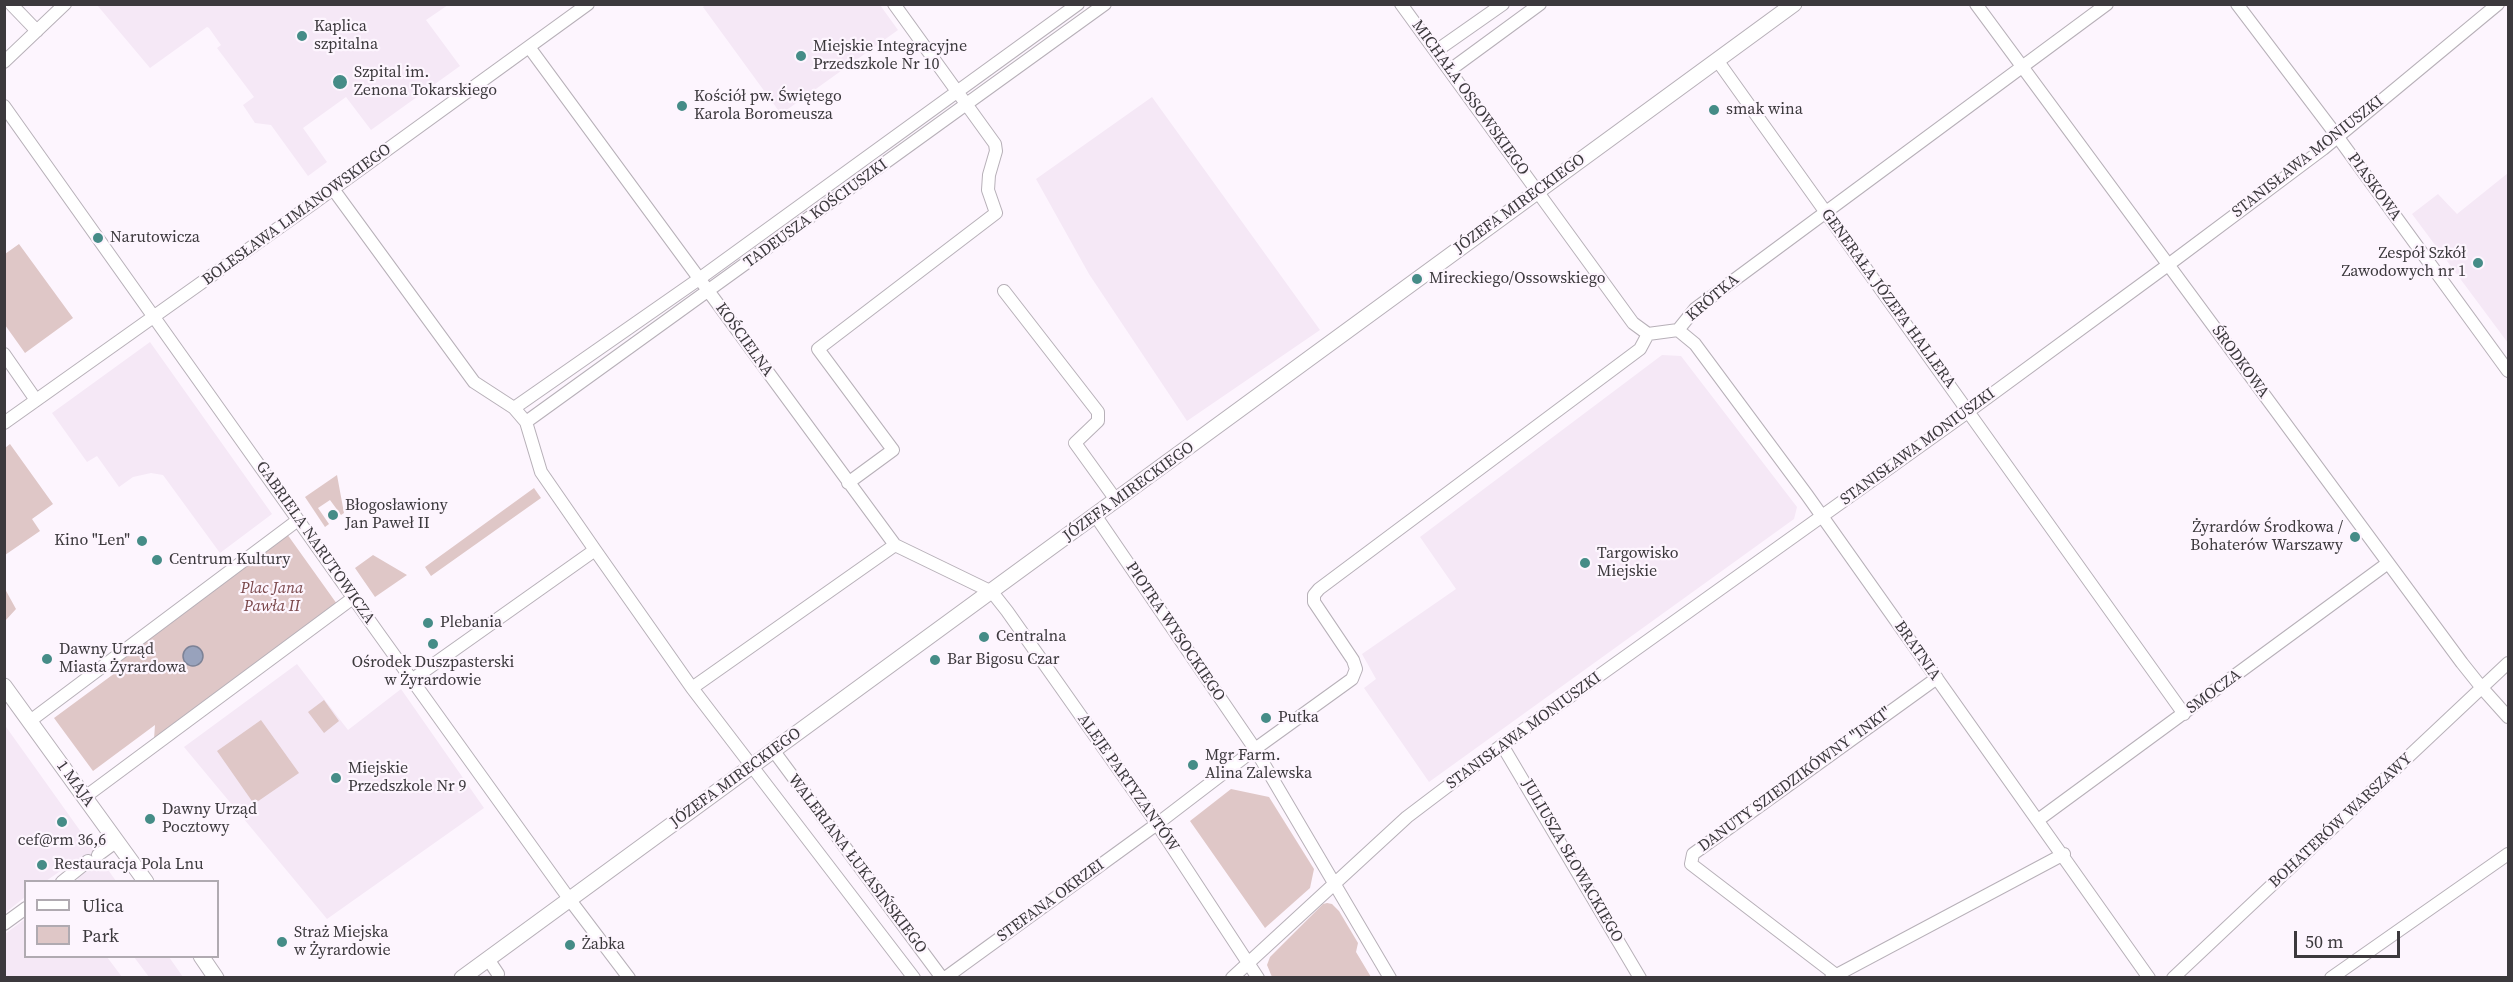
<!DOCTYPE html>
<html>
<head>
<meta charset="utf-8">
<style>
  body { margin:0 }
  #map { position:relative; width:2513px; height:982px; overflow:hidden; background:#fdf5fe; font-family:"Source Serif 4",serif }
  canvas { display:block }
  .frame { position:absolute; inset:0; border:6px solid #3c393d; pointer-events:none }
  .legend { position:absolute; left:24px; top:880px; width:195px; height:78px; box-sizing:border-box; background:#fdf5fe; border:2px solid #b0aab1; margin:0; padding:8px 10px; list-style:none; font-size:18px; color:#3c393d }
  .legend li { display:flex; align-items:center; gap:12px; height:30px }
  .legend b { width:30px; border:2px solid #b0aab1 }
  .scale { position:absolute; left:2294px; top:931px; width:106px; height:27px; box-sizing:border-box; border:3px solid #3c393d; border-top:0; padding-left:8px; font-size:18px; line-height:21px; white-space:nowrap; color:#3c393d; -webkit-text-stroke:4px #fdf5fe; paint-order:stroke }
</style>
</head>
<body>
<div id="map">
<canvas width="2513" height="982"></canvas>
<div class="frame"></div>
<ul class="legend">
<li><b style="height:8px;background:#fff"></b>Ulica</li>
<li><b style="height:16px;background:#dfc7c7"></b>Park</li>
</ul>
<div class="scale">50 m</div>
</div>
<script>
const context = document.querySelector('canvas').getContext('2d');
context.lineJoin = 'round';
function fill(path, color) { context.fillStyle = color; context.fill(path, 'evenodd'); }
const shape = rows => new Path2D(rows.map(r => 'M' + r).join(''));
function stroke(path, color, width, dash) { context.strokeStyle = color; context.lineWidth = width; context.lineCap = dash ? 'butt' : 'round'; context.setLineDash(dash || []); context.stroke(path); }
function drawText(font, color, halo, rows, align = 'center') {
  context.font = font + ' "Source Serif 4",serif'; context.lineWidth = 4.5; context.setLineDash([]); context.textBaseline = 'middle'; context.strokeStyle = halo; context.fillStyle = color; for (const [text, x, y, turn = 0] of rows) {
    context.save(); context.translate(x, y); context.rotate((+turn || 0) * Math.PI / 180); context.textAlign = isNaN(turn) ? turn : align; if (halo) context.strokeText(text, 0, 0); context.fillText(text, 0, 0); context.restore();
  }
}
fill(shape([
  [706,4,880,5,898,30,781,114,703,7],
  [97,5,448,5,426,20,460,66,371,130,346,97,303,128,327,162,308,176,271,125,255,123,243,105,254,97,217,48,221,45,209,28,207,27,150,68],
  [1152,97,1320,330,1187,421,1089,274,1036,179],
  [2508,173,2508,343,2412,214,2438,194,2457,214],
  [150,342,272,514,220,553,163,475,151,473,133,477,119,487,97,456,87,462,52,413],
  [1662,355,1681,356,1797,507,1794,519,1429,782,1364,688,1376,679,1362,654,1456,589,1420,537],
  [297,664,348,730,401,689,484,808,327,919,184,747],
  [4,724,116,881,79,881,66,867,46,881,26,882,25,897,5,913],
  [25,919,26,956,107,957,122,977,5,977,5,934],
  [134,957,169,957,183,977,149,977]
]), '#f5e8f6');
fill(shape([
  [19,244,73,318,25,353,5,325,5,254],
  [10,444,53,504,32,519,40,531,5,555,5,448],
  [337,475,344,513,341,515,330,500,318,508,329,524,325,527,305,497],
  [534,488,541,498,431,576,425,567],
  [287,534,337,604,154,739,155,725,93,771,54,718,115,673,116,661],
  [373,555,407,575,375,597,355,568],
  [5,589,16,609,5,621,4,621],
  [324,700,339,721,324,733,308,712],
  [261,720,299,773,254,804,217,751],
  [1231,789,1269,797,1314,869,1310,888,1265,928,1190,821],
  [1327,903,1332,904,1339,911,1358,943,1356,952,1371,977,1272,977,1267,965,1270,957,1323,904]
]), '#dfc7c7');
const water = shape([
  '183 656a10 10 0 1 1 20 0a10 10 0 1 1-20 0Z'
]);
fill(water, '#98a2bc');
stroke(water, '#7c8296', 1.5);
const minor = shape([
  [11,4,37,31],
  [1401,4,1633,323,1648,334],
  [1976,4,2462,663,2482,688,2508,717],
  [2237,4,2337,136,2508,371],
  [529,47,895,545,992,592,1007,611,1157,824,1258,978],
  [1436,51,1503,4],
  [1717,60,2184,714],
  [4,62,65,4],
  [1450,70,1540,4],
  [4,106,379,634,570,900,629,978],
  [333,189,474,382,514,408,526,422,541,472,595,550,692,688,914,978],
  [1004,291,1098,412,1098,421,1075,443,1116,500],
  [1678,330,1695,344,1807,495,2149,978],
  [4,354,36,400],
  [514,408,699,279,1078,4],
  [526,422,1105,4],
  [4,423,315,202,588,4],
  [848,483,893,450,818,349,996,213,988,190,989,175,996,151,995,144,894,4],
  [1095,515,1255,749,1390,978],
  [413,679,595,550],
  [692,688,895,545],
  [30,721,298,520],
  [1502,745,1640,978],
  [773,750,942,978],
  [85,797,353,598],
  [2038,820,2388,563],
  [98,855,117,841],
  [62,882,88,861],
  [4,924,26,908],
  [488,959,498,974],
  [1836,975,1691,864,1693,854,1937,678],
  [945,978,1157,824,1255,749,1352,679,1356,669,1353,660,1314,602,1314,595,1319,589,1640,349,1648,334,1678,330,1695,309,2107,4],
  [1232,978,1407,817,1502,745,1969,411,2168,265,2323,149,2498,4],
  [1831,978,2064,854],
  [2173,978,2508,663],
  [2331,978,2508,854]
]);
const tertiary = shape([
  [4,686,146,882],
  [201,956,216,978],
  [462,978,1794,4]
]);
stroke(minor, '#b7b0b8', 14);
stroke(tertiary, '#b7b0b8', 17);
stroke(minor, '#fff', 12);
stroke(tertiary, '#fff', 15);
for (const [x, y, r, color] of [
  [302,36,6,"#458c87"],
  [801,56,6,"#458c87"],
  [340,82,8,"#458c87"],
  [682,106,6,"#458c87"],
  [1714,110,6,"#458c87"],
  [98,238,6,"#458c87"],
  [2478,263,6,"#458c87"],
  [1417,279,6,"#458c87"],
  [333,515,6,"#458c87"],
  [2355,537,6,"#458c87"],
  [142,541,6,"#458c87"],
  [157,560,6,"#458c87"],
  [1585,563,6,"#458c87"],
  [428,623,6,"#458c87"],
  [984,637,6,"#458c87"],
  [433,644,6,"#458c87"],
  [47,659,6,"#458c87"],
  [935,660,6,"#458c87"],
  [1266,718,6,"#458c87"],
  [1193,765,6,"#458c87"],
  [336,778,6,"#458c87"],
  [150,819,6,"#458c87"],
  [62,822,6,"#458c87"],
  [42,865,6,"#458c87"],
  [282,942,6,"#458c87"],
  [570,945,6,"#458c87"]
]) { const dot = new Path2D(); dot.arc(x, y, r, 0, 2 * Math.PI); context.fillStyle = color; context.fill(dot); stroke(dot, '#fdf5fe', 2); }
drawText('16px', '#3c393d', '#fdf5fe', [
  ["Kaplica",314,27],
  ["szpitalna",314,45],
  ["Miejskie Integracyjne",813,47],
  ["Przedszkole Nr 10",813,65],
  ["Szpital im.",354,73],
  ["Zenona Tokarskiego",354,91],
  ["Kościół pw. Świętego",694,97],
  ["Karola Boromeusza",694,115],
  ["smak wina",1726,110],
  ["Narutowicza",110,238],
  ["Zespół Szkół",2466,254,"right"],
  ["Zawodowych nr 1",2466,272,"right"],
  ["Mireckiego/Ossowskiego",1429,279],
  ["Błogosławiony",345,506],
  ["Jan Paweł II",345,524],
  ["Żyrardów Środkowa /",2343,528,"right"],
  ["Bohaterów Warszawy",2343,546,"right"],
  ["Kino \"Len\"",130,541,"right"],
  ["Targowisko",1597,554],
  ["Miejskie",1597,572],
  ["Centrum Kultury",169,560],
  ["Plebania",440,623],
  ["Centralna",996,637],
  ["Dawny Urząd",59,650],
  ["Miasta Żyrardowa",59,668],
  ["Bar Bigosu Czar",947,660],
  ["Ośrodek Duszpasterski",433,663,"center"],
  ["w Żyrardowie",433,681,"center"],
  ["Putka",1278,718],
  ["Mgr Farm.",1205,756],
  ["Alina Zalewska",1205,774],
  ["Miejskie",348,769],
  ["Przedszkole Nr 9",348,787],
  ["Dawny Urząd",162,810],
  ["Pocztowy",162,828],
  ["cef@rm 36,6",62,841,"center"],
  ["Restauracja Pola Lnu",54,865],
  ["Straż Miejska",294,933],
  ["w Żyrardowie",294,951],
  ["Żabka",582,945]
], 'left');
drawText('16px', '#3c393d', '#fdf5fe', [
  ["MICHAŁA OSSOWSKIEGO",1470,98,54],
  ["STANISŁAWA MONIUSZKI",2308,157,-38],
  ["PIASKOWA",2374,187,54],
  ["JÓZEFA MIRECKIEGO",1520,204,-36],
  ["TADEUSZA KOŚCIUSZKI",816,214,-36],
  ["BOLESŁAWA LIMANOWSKIEGO",297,215,-36],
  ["KRÓTKA",1713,298,-40],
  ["GENERAŁA JÓZEFA HALLERA",1888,299,54],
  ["KOŚCIELNA",744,340,54],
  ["ŚRODKOWA",2240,362,54],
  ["STANISŁAWA MONIUSZKI",1918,447,-36],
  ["JÓZEFA MIRECKIEGO",1129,492,-36],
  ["GABRIELA NARUTOWICZA",315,543,55],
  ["PIOTRA WYSOCKIEGO",1175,632,56],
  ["BRATNIA",1917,651,55],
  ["SMOCZA",2214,692,-36],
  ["STANISŁAWA MONIUSZKI",1524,731,-36],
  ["JÓZEFA MIRECKIEGO",736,778,-36],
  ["DANUTY SZIEDZIKÓWNY \"INKI\"",1795,780,-36],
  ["ALEJE PARTYZANTÓW",1128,783,55],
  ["1 MAJA",75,784,54],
  ["BOHATERÓW WARSZAWY",2341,821,-43],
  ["JULIUSZA SŁOWACKIEGO",1572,861,60],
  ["WALERIANA ŁUKASIŃSKIEGO",857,864,53],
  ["STEFANA OKRZEI",1051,901,-36]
]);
drawText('italic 16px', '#7a474a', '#fdf5fe', [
  ["Plac Jana",272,589],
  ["Pawła II",272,607]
]);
</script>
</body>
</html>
